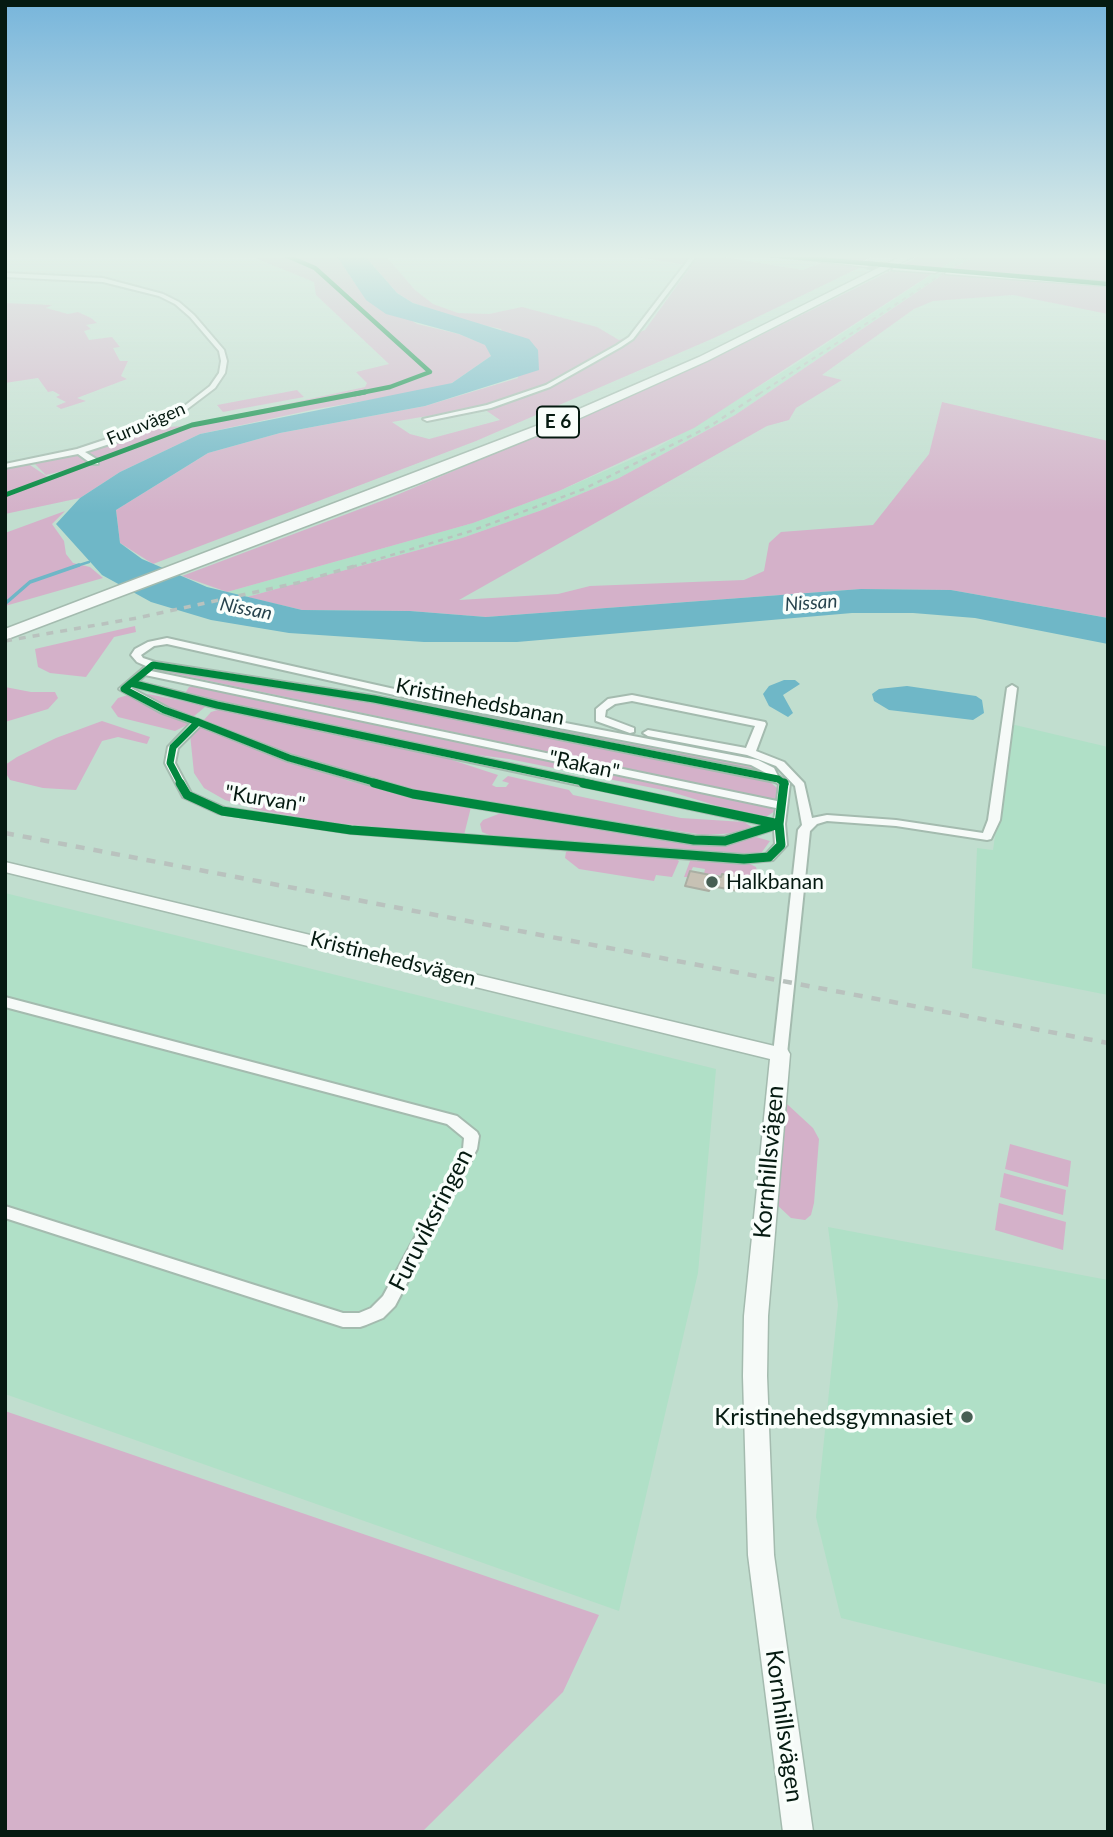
<!DOCTYPE html>
<html>
<head>
<meta charset="utf-8">
<style>
  body { margin:0 }
  #map { position:relative; width:1113px; height:1837px; overflow:hidden; background:#c1decf; font-family:Lato,sans-serif }
  canvas { display:block }
  .frame { position:absolute; inset:0; border:7px solid #051a11; pointer-events:none }
</style>
</head>
<body>
<div id="map">
<canvas width="1113" height="1837"></canvas>
<div class="frame"></div>
</div>
<script>
const context = document.querySelector('canvas').getContext('2d');
context.lineJoin = 'round';
function fill(path, color) { context.fillStyle = color; context.fill(path, 'evenodd'); }
const shape = rows => new Path2D(rows.map(r => 'M' + r).join(''));
function stroke(path, color, width, dash) { context.strokeStyle = color; context.lineWidth = width; context.lineCap = dash ? 'butt' : 'round'; context.setLineDash(dash || []); context.stroke(path); }
function drawText(font, color, halo, rows, align = 'center') {
  context.font = font + ' Lato,sans-serif'; context.lineWidth = 7; context.setLineDash([]); context.textBaseline = 'middle'; context.strokeStyle = halo; context.fillStyle = color; for (const [text, x, y, turn = 0] of rows) {
    context.save(); context.translate(x, y); context.rotate((+turn || 0) * Math.PI / 180); context.textAlign = isNaN(turn) ? turn : align; if (halo) context.strokeText(text, 0, 0); context.fillText(text, 0, 0); context.restore();
  }
}
fill(shape([
  [961,255,978,255,951,269,735,415,619,478,542,510,462,538,247,597,227,592,473,523,559,491,655,449,794,365],
  [1011,724,1108,747,1108,995,972,968,977,848,993,850],
  [5,893,716,1069,698,1273,619,1611,5,1394],
  [828,1227,1108,1280,1108,1685,841,1618,816,1517,838,1305]
]), '#b0e0c7');
fill(shape([
  [248,255,336,255,355,283,417,324,459,334,486,345,491,356,452,383,419,392,316,409,200,434,120,472,80,498,5,514,5,467,27,463,48,477,66,470,46,475,35,464,124,441,151,428,184,426,365,387,367,383,356,372,389,364,316,295,314,282],
  [364,255,385,255,415,290,433,304,458,313,489,314,522,307,597,327,619,340,645,330,691,266,626,255,711,255,803,270,829,260,827,255,876,255,853,265,863,266,714,338,476,441,153,564,120,543,116,510,208,453,280,433,425,406,518,378,501,329,469,322,413,303,397,293],
  [481,407,500,420,429,439,410,434,392,422],
  [922,255,961,255,694,428,559,491,473,523,227,592,182,576,392,497,571,421,717,357],
  [978,255,1108,255,1108,314,1013,295,933,301,914,309,822,375,842,380,796,408,789,420,767,426,459,600,558,594,590,586,744,580,764,571,769,543,781,532,873,525,929,454,942,402,1108,441,1108,618,951,590,861,589,486,617,410,611,302,610,247,597,462,538,542,510,619,478,735,415,951,269],
  [5,303,52,305,46,308,68,314,78,312,91,318,97,323,86,325,91,329,84,331,89,340,112,337,120,347,113,348,120,361,128,361,121,376,127,379,77,398,86,401,61,409,56,406,66,402,56,397,60,395,53,391,48,392,38,378,5,383],
  [297,390,304,397,223,412,217,405],
  [65,511,52,524,64,541,66,554,73,563,90,567,103,578,5,606,5,533],
  [135,626,136,632,114,637,86,677,50,673,38,667,35,649],
  [157,670,420,711,769,781,777,788,778,800],
  [194,686,769,807,775,811,766,817,754,817,668,791,509,759,447,751,184,695,189,687],
  [5,687,31,692,55,692,58,698,48,709,5,722],
  [148,694,203,705,205,707,193,717,155,702,145,696],
  [128,695,139,701,191,723,175,731,118,717,111,707,118,698],
  [414,700,743,763,762,772,412,704],
  [221,709,443,757,498,775,492,785,496,787,506,787,509,783,502,781,508,776,569,790,573,795,681,818,744,822,752,827,737,833,704,835,404,789,314,764,203,721,211,712],
  [102,721,150,737,147,744,118,737,102,741,76,790,43,788,10,780,5,772,5,765,17,757,56,738],
  [203,727,349,781,471,807,464,835,332,823,258,810,225,800,204,788,194,773,190,734,194,729],
  [501,813,680,843,724,843,756,837,770,841,762,852,743,856,496,838,482,832,480,824,483,820],
  [572,849,673,857,679,861,672,877,656,875,654,881,579,869,565,858,566,852],
  [695,859,750,864,756,867,758,875,755,883,747,884,741,882,741,877,704,874,705,869,693,867,688,877,684,877,690,861],
  [787,1104,813,1128,819,1139,814,1203,811,1215,805,1220,791,1218,775,1203],
  [1010,1144,1071,1161,1068,1187,1005,1169],
  [1004,1173,1066,1190,1063,1215,1000,1197],
  [999,1203,1066,1222,1063,1250,995,1230],
  [5,1411,599,1615,563,1692,422,1832,5,1832]
]), '#d4b1c9');
fill(shape([
  [336,255,364,255,397,293,413,303,529,339,538,350,539,370,425,406,280,433,208,453,116,510,120,543,142,559,207,587,302,610,410,611,486,617,861,589,951,590,1108,618,1108,644,975,618,913,613,852,613,517,642,424,642,289,633,211,620,151,602,102,575,56,524,80,498,120,472,200,434,452,383,491,356,485,345,459,334,386,314,366,300],
  [784,680,795,680,800,684,783,695,793,713,788,717,769,706,763,694,769,686],
  [907,686,976,696,982,700,984,713,973,720,889,710,874,701,872,694,879,689]
]), '#6fb7c7');
stroke(shape([
  [73,567,89,562]
]), '#6fb7c7', 2.5);
stroke(shape([
  [7,602,30,582,79,565]
]), '#6fb7c7', 3.5);
const building = shape([
  [690,871,721,877,722,874,742,877,738,891,711,886,709,891,685,886,690,871]
]);
fill(building, '#c7c1b4');
stroke(building, '#aaaea3', 2);
stroke(shape([
  [867,265,895,268]
]), '#9bb7a9', 9, [9, 4.5]);
const street = shape([
  [692,255,697,255,633,339,621,347,550,387,491,408,427,421,423,419,487,405,546,385,617,345,629,337,692,255],
  [5,273,103,278,163,294,179,302,194,315,224,350,227,361,225,373,215,388,182,413,125,439,85,452,98,460,98,464,92,464,78,454,5,468,5,464,77,449,119,435,178,411,210,386,219,373,221,361,219,351,190,317,175,304,159,296,103,282,5,277,5,273],
  [167,638,430,697,758,760,774,768,778,776,790,783,785,824,787,845,773,860,744,863,351,833,218,813,183,797,165,763,168,747,191,723,160,712,119,689,146,666,137,662,131,655,135,649,148,642,167,638],
  [167,644,430,703,751,765,766,773,374,696,155,662,143,658,141,655,154,646,167,644],
  [155,668,374,702,775,782,779,784,777,801,151,671,155,668],
  [145,675,776,808,774,820,218,702,138,682,145,675],
  [133,686,217,708,766,825,724,837,694,836,414,791,293,756,168,708,131,688,133,686],
  [200,726,285,760,413,797,694,844,725,845,774,829,775,844,766,854,744,855,351,827,225,808,191,793,175,763,178,748,200,726],
  [1012,685,1017,688,1000,820,991,839,987,840,896,826,827,821,817,824,810,831,787,1054,785,1058,780,1059,775,1058,773,1054,798,830,802,825,795,786,776,766,747,755,648,736,643,733,648,730,746,748,755,726,632,701,615,704,606,710,605,717,634,728,634,732,630,733,596,721,596,709,608,699,632,695,765,722,766,724,756,751,784,762,804,783,812,818,827,815,896,820,983,833,988,820,1007,688,1012,685],
  [5,997,457,1116,477,1132,479,1136,477,1149,395,1306,383,1318,366,1325,360,1327,343,1327,5,1218,5,1206,343,1313,359,1313,371,1308,383,1296,463,1149,464,1138,447,1124,5,1007,5,997]
]);
const secondary = shape([
  [765,255,795,255,871,265,867,267,765,255],
  [895,266,935,269,939,271,935,273,892,270,895,266],
  [948,270,1108,282,1108,286,945,274,948,270],
  [5,862,787,1049,790,1054,768,1316,767,1376,774,1555,813,1832,783,1832,748,1555,743,1376,744,1316,770,1059,5,872,5,862]
]);
const highway = shape([
  [904,255,916,255,707,361,578,419,417,484,5,640,5,629,570,413,699,357,904,255]
]);
stroke(street, '#a4bbaf', 4);
stroke(secondary, '#a4bbaf', 3);
stroke(highway, '#a4bbaf', 3);
fill(street, '#f6faf8');
fill(secondary, '#f6faf8');
fill(highway, '#f6faf8');
stroke(shape([
  [759,394,971,255]
]), '#b9c2be', 2, [4.5, 4.5]);
stroke(shape([
  [352,567,471,531,584,489,710,426,762,392]
]), '#b9c2be', 2.5, [5, 5]);
stroke(shape([
  [5,641,137,618,297,583,358,565]
]), '#b9c2be', 3.5, [7, 7]);
stroke(shape([
  [5,833,1108,1043]
]), '#b9c2be', 4.5, [9, 9]);
stroke(shape([
  [285,255,315,268,430,372,390,387,355,394],
  [769,255,1108,284]
]), '#00873e', 4.5);
stroke(shape([
  [5,495,192,425,365,392]
]), '#00873e', 5);
stroke(shape([
  [131,683,217,705,592,784],
  [131,683,124,689,164,710,198,722],
  [131,683,153,665,374,699,778,779,785,784],
  [198,722,289,758,380,784],
  [181,784,170,763,173,747,198,722]
]), '#00873e', 7);
stroke(shape([
  [180,783,187,795,222,811,351,830,744,859,769,857,781,845,779,824],
  [374,783,413,794,694,840,725,841,779,824],
  [583,783,779,824],
  [779,824,784,783]
]), '#00873e', 9);
const sky = context.createLinearGradient(0, 0, 0, 513);
sky.addColorStop(0, '#77b5db');
sky.addColorStop(0.5, '#e3f0e9');
sky.addColorStop(1, '#e3f0e900');
context.fillStyle = sky;
context.fillRect(0, 0, 1113, 513);
for (const [x, y, r, color] of [
  [712,882,7,"#475f54"],
  [967,1417,7,"#475f54"]
]) { const dot = new Path2D(); dot.arc(x, y, r, 0, 2 * Math.PI); context.fillStyle = color; context.fill(dot); stroke(dot, '#f9fefb', 2.5); }
drawText('18px', '#051a11', '#f9fefb', [
  ["Furuvägen",146,424,-23]
]);
for (const [x, y, w] of [
  [558,422,42]
]) { const box = new Path2D(); box.roundRect(x - w / 2, y - 15.5, w, 31, 5); context.fillStyle = '#f9fefb'; context.fill(box); stroke(box, '#051a11', 2); }
drawText('bold 19px', '#051a11', null, [
  ["E 6",558,422]
]);
drawText('italic 19px', '#27434d', '#f9fefb', [
  ["Nissan",811,603,-4],
  ["Nissan",246,609,11]
]);
drawText('21px', '#051a11', '#f9fefb', [
  ["Kristinehedsbanan",480,702,11],
  ["\"Rakan\"",584,765,12],
  ["\"Kurvan\"",265,799,9],
  ["Kristinehedsvägen",393,959,14]
]);
drawText('21px', '#051a11', '#f9fefb', [
  ["Halkbanan",726,882]
], 'left');
drawText('24px', '#051a11', '#f9fefb', [
  ["Kornhillsvägen",769,1162,-85],
  ["Furuviksringen",431,1220,-63],
  ["Kornhillsvägen",784,1726,82]
]);
drawText('24px', '#051a11', '#f9fefb', [
  ["Kristinehedsgymnasiet",953,1417]
], 'right');
</script>
</body>
</html>
